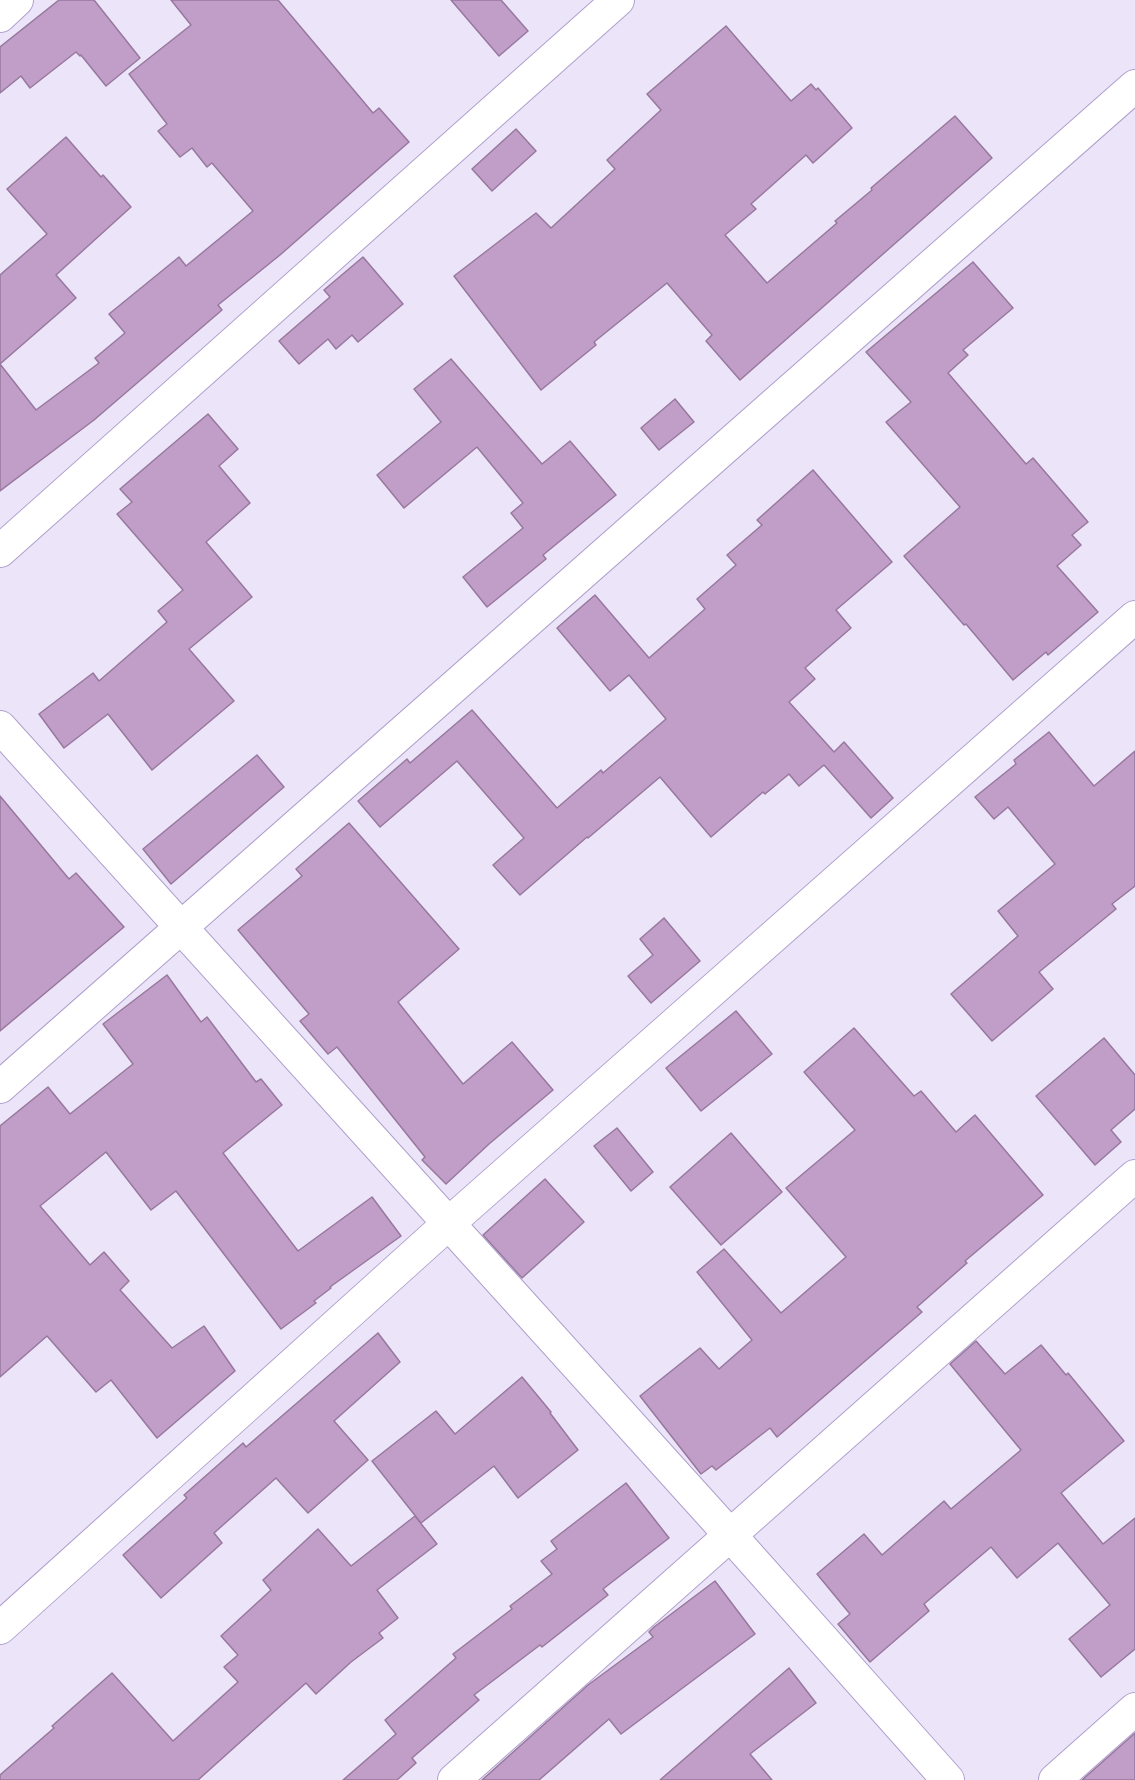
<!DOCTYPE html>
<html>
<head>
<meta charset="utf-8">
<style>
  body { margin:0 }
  canvas { display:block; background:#ece5f9 }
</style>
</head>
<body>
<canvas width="1135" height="1780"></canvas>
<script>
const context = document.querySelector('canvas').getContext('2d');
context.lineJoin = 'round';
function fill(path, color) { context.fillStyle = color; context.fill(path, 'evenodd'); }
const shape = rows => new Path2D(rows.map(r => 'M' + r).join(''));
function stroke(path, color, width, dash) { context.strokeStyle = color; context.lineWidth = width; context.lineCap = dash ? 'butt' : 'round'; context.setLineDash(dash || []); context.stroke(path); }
const building = shape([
  [59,0,94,0,140,58,106,86,81,55,80,56,76,52,30,88,21,76,0,93,0,47,59,0],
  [171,0,278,0,373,113,379,108,409,142,280,255,218,305,222,310,94,420,0,491,0,275,47,234,7,189,66,137,101,177,103,175,131,207,56,275,76,298,0,364,36,410,99,363,95,358,125,333,109,314,179,257,186,266,253,211,212,163,207,167,192,148,180,157,158,131,167,124,129,74,191,25,171,0],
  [451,0,501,0,528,31,499,56,451,0],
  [726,26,791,101,811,84,816,90,818,88,852,128,813,163,806,155,751,204,756,209,725,235,767,283,837,223,835,221,872,190,871,188,955,116,992,158,740,380,706,341,712,335,667,283,594,342,596,345,541,390,454,276,536,213,551,228,615,169,607,160,661,110,647,94,726,26],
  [516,129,536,151,492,191,472,169,516,129],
  [363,257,403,304,358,342,352,335,336,349,328,339,299,364,279,341,330,297,324,290,363,257],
  [973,262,1013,308,963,350,968,355,948,373,1026,464,1033,458,1088,522,1072,535,1081,545,1057,566,1098,612,1048,655,1046,652,1013,680,966,624,964,625,904,556,960,507,886,422,911,402,866,352,973,262],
  [451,359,542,464,570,441,616,495,543,555,546,559,487,607,463,577,523,528,511,513,523,503,477,447,404,508,377,475,441,422,414,389,451,359],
  [675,399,694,422,659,450,641,428,675,399],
  [208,414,238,449,219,466,250,503,206,542,252,597,189,649,234,701,152,770,108,714,64,748,39,714,93,673,99,681,167,622,158,611,183,590,117,514,132,502,120,489,208,414],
  [813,470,892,562,836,610,851,628,805,668,815,679,789,702,834,752,844,742,893,798,871,818,824,765,799,786,789,774,765,794,763,792,711,837,660,777,588,838,587,837,520,895,493,865,524,838,457,761,380,827,358,801,407,759,410,763,472,710,557,808,601,770,603,773,666,719,629,675,610,691,557,628,595,595,649,658,705,609,697,599,736,565,727,555,762,525,757,520,813,470],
  [1049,732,1094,786,1135,751,1135,886,1112,904,1116,909,1039,972,1053,989,992,1041,951,994,1018,936,998,911,1055,864,1008,807,994,819,975,797,1016,764,1014,760,1049,732],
  [257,755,284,787,171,884,143,849,257,755],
  [0,796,69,879,76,873,124,927,0,1031,0,796],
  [349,823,459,949,398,1002,463,1084,512,1042,553,1090,489,1144,446,1184,422,1160,425,1157,337,1047,328,1054,300,1021,309,1014,238,930,302,876,296,869,349,823],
  [664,918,700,961,651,1003,628,976,653,955,640,939,664,918],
  [167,975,201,1022,207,1017,256,1082,261,1079,282,1105,223,1153,298,1251,372,1197,401,1236,330,1287,331,1288,314,1301,316,1303,281,1329,176,1191,151,1210,106,1152,40,1206,90,1265,104,1252,129,1281,120,1290,172,1348,204,1326,235,1371,157,1438,111,1380,96,1392,47,1336,0,1377,0,1126,48,1087,70,1114,133,1064,103,1024,167,975],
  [736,1011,772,1054,701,1111,666,1068,736,1011],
  [854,1028,914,1096,921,1091,956,1132,975,1115,1043,1195,965,1261,967,1263,917,1307,922,1312,777,1437,770,1428,716,1470,712,1466,701,1474,640,1396,700,1348,719,1369,752,1340,697,1272,724,1249,781,1313,846,1257,786,1188,855,1130,804,1072,854,1028],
  [1104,1038,1135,1075,1135,1109,1111,1130,1121,1142,1095,1165,1036,1096,1104,1038],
  [617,1128,653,1172,631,1191,594,1146,617,1128],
  [731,1133,782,1192,721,1245,670,1187,731,1133],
  [545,1179,584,1222,522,1278,483,1235,545,1179],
  [378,1333,400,1362,334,1421,368,1460,308,1513,276,1478,214,1533,222,1543,161,1598,123,1555,187,1498,184,1495,243,1443,246,1447,378,1333],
  [976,1341,1005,1374,1041,1345,1066,1375,1068,1373,1124,1441,1061,1493,1103,1544,1135,1518,1135,1649,1101,1677,1069,1639,1110,1605,1058,1543,1017,1578,991,1547,924,1604,929,1611,870,1662,838,1624,850,1614,817,1574,864,1534,882,1555,944,1501,951,1509,1021,1450,950,1364,976,1341],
  [522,1377,551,1412,550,1413,578,1450,518,1498,494,1466,421,1523,372,1461,436,1411,455,1434,522,1377],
  [626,1483,669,1538,603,1589,608,1595,542,1647,540,1645,474,1695,479,1700,412,1758,416,1763,397,1780,343,1780,396,1734,385,1720,456,1658,453,1654,512,1609,510,1606,552,1574,541,1561,557,1549,551,1541,626,1483],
  [415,1516,437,1544,377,1590,398,1618,379,1633,383,1638,351,1662,316,1694,306,1683,198,1780,0,1780,0,1775,54,1728,52,1726,112,1673,173,1741,238,1682,224,1667,238,1655,221,1636,271,1590,263,1580,318,1529,351,1566,415,1516],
  [715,1581,755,1634,621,1734,609,1719,539,1780,482,1780,588,1685,653,1637,649,1632,654,1627,715,1581],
  [789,1668,816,1703,750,1754,772,1780,660,1780,789,1668],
  [1135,1733,1135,1780,1082,1780,1126,1741,1135,1733]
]);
fill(building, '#c19ec7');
stroke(building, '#98789e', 1.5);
const minor = shape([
  [0,16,17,0],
  [0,551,618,0],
  [0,727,731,1536,948,1780],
  [0,1087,1135,86],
  [0,1628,448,1224,1135,617],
  [454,1780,1135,1176],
  [1055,1780,1135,1709]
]);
stroke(minor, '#b09fcd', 34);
stroke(minor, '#fff', 32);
</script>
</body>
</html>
